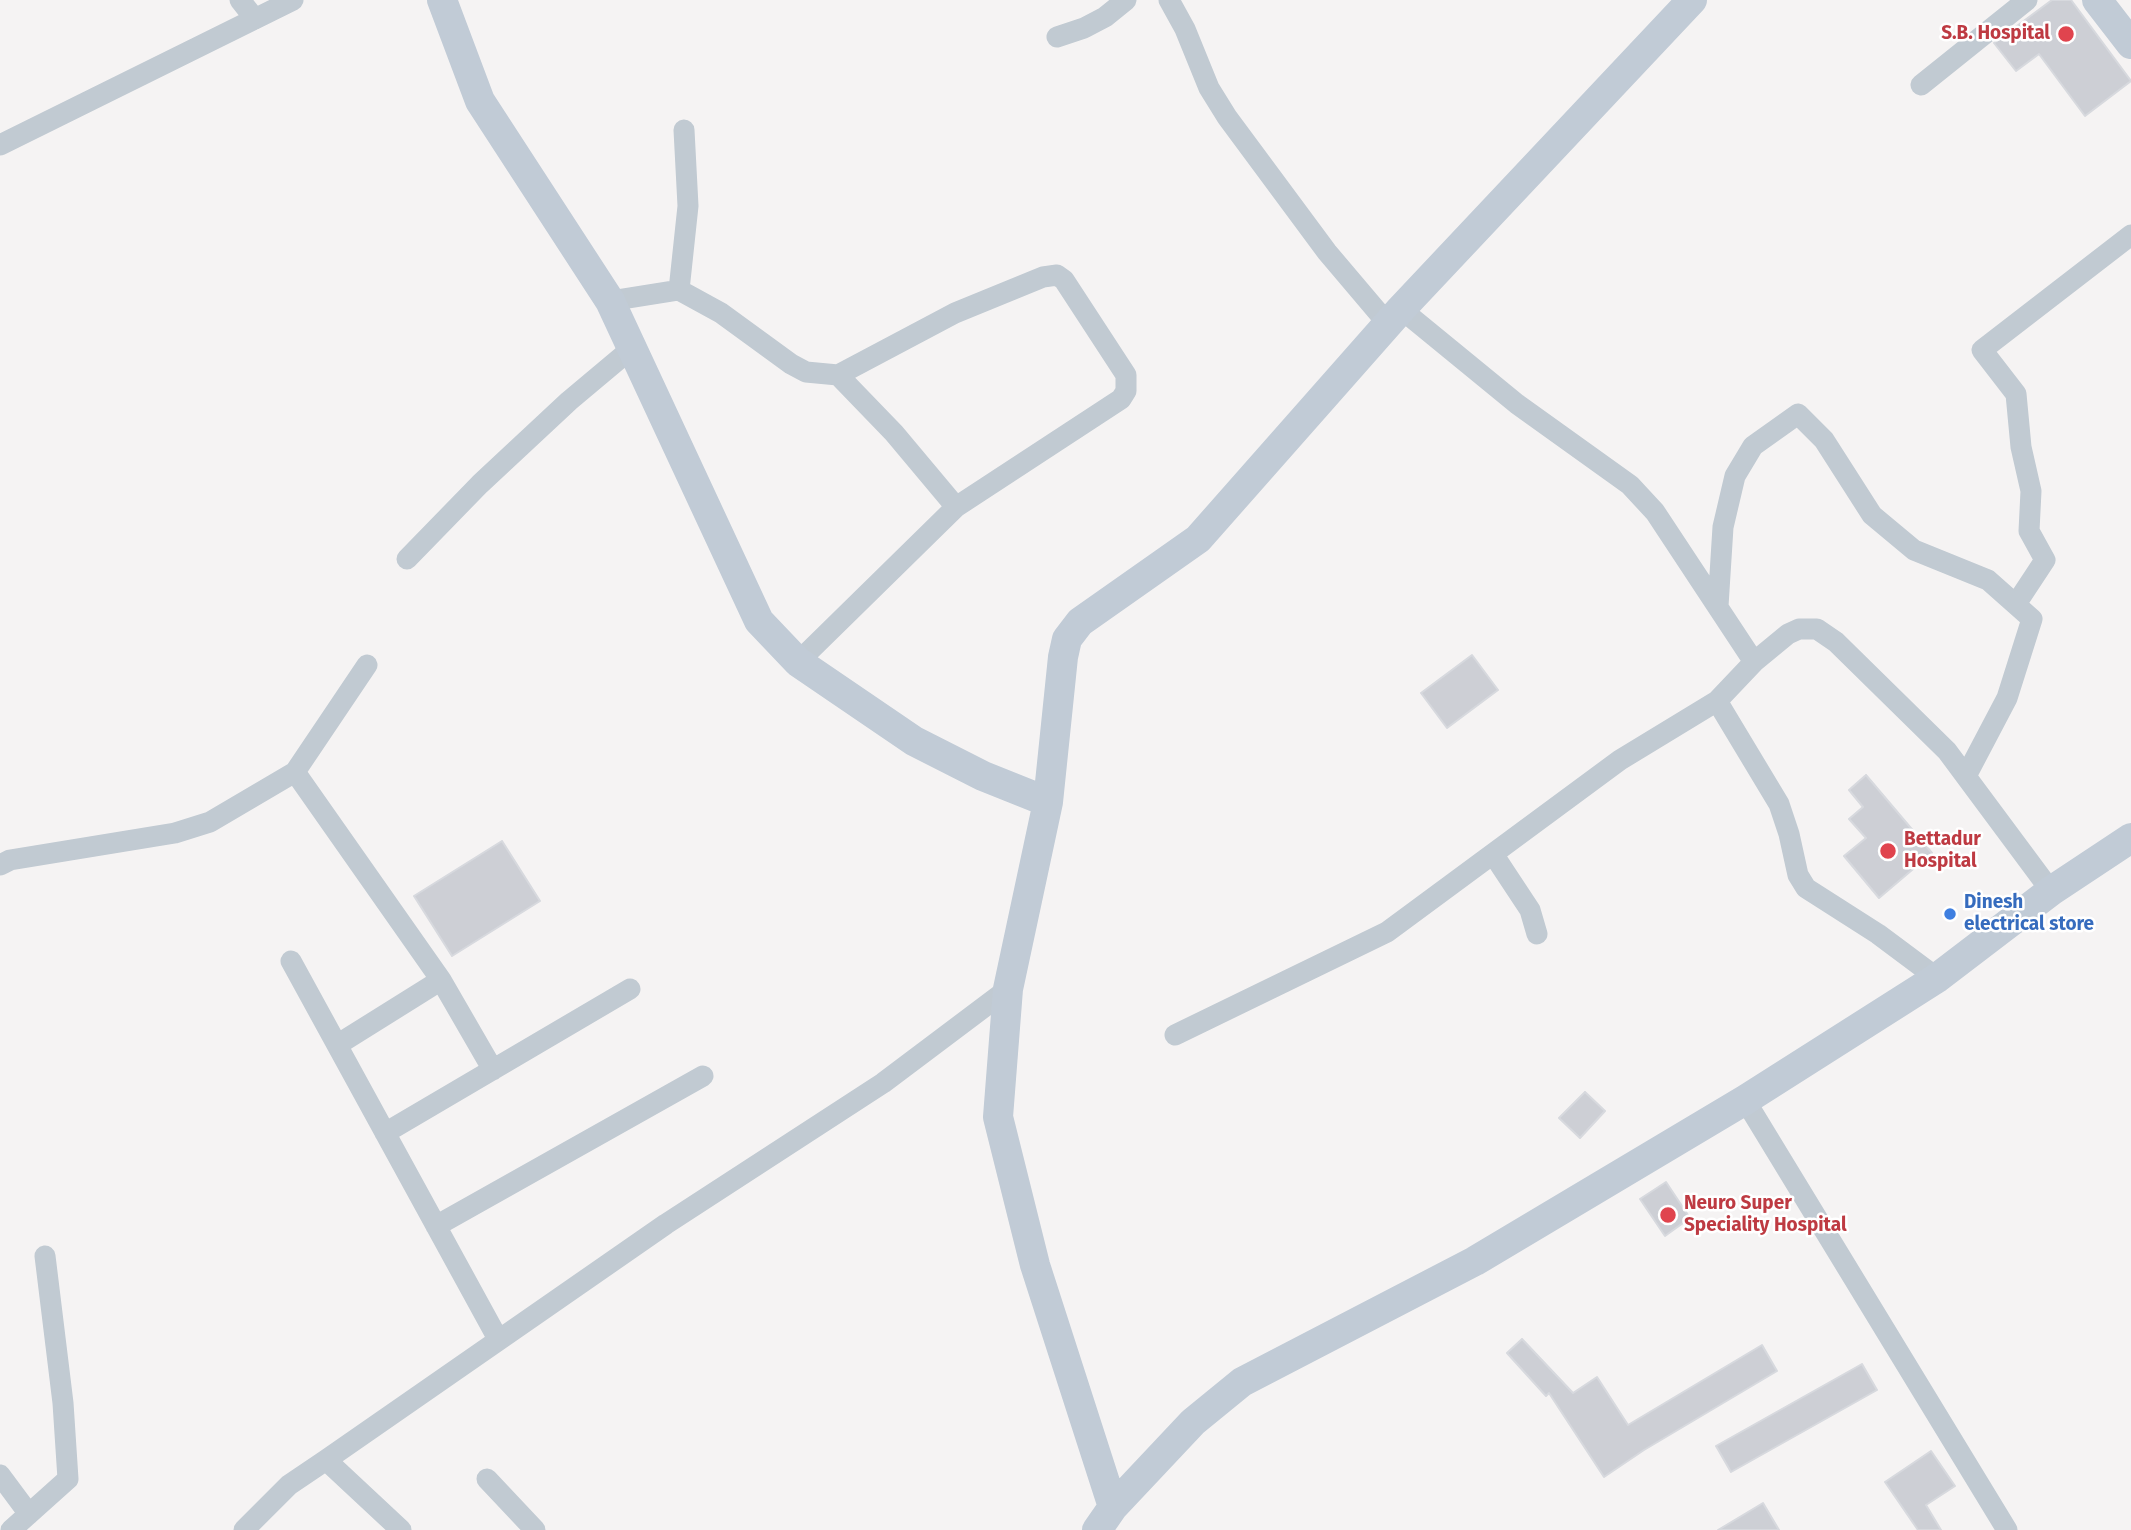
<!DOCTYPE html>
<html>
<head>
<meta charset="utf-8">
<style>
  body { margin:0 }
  canvas { display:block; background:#f5f3f3 }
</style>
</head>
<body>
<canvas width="2131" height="1530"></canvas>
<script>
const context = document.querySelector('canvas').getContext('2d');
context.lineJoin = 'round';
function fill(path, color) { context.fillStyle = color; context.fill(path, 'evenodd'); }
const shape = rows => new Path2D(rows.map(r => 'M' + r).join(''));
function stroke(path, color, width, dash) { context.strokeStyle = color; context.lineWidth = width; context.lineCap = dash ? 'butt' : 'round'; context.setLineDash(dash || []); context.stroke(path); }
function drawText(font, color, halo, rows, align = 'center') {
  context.font = font + ' "Fira Sans",sans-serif'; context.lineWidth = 5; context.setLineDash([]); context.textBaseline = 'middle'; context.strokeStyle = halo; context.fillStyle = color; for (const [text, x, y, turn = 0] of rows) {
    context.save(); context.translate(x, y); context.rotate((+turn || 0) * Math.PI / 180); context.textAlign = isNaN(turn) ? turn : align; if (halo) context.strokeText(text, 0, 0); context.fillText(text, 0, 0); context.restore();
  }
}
const building = shape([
  [2052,0,2071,0,2131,81,2085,116,2039,54,2016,71,1994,43,2052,0],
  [1472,655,1498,690,1447,728,1421,693,1472,655],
  [1866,775,1932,853,1879,898,1844,856,1866,838,1849,819,1863,807,1849,790,1866,775],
  [502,841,540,901,452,956,414,896,502,841],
  [1585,1092,1605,1111,1580,1138,1559,1118,1585,1092],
  [1666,1182,1690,1218,1665,1236,1640,1199,1666,1182],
  [1522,1339,1573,1393,1597,1377,1628,1425,1762,1345,1777,1371,1644,1450,1604,1477,1549,1393,1546,1396,1507,1353,1522,1339],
  [1862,1364,1877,1390,1731,1472,1716,1446,1862,1364],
  [1931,1451,1955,1486,1926,1505,1941,1530,1918,1530,1885,1482,1931,1451],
  [1763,1503,1779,1530,1718,1530,1763,1503]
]);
fill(building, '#cdcfd5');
stroke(building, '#d7d9de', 2);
stroke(shape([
  [240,0,255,19],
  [1169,0,1185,29,1209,88,1227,117,1327,252,1388,324],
  [1057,37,1084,28,1105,17,1126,0],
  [1921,85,2027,0],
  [0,145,293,0],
  [679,290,688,206,684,130],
  [610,301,679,290,721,313,791,364,806,372,838,375,894,433,956,507,798,662],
  [1401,309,1517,404,1630,485,1655,512,1754,662],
  [838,375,955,313,1043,277,1057,275,1064,280,1126,375,1126,391,1121,399,956,507],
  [407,559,480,484,569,401,631,349],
  [2016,604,2045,560,2029,531,2031,491,2021,447,2016,394,1982,350,2131,235],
  [1718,606,1723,527,1735,476,1753,446,1798,414,1824,440,1872,515,1914,550,1988,580,2032,619,2007,698,1966,776],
  [1717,701,1754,662,1788,634,1799,629,1817,629,1836,642,1947,751,2051,891],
  [295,772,441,980,493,1070],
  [1493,854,1530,910,1537,934],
  [0,865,10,860,175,833,210,822,295,772,367,665],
  [291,961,498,1339],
  [1175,1035,1387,932,1620,760,1717,701,1779,804,1789,834,1798,875,1806,888,1878,934,1937,978],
  [337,1045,441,980],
  [1745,1100,2007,1530],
  [385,1133,630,989],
  [436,1226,703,1076],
  [326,1460,401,1530],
  [0,1475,29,1514],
  [487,1479,535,1530],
  [11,1530,68,1479,63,1403,45,1256],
  [244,1530,289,1485,326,1460,666,1224,883,1083,1008,989]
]), '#c1cad2', 21);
stroke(shape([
  [442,0,480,101,610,301,759,621,798,662,914,741,983,776,1048,802,1008,989,998,1117,1035,1265,1113,1507],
  [2097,0,2131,44],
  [1048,802,1063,657,1067,639,1080,622,1198,539,1401,309,1692,0],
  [1097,1530,1113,1507,1193,1422,1242,1382,1475,1261,1745,1100,1937,978,2051,891,2131,838]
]), '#c1cbd6', 30);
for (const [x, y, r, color] of [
  [2066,34,9,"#e0444e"],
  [1888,851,9,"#e0444e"],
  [1950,914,7,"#3f7fe0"],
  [1668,1215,9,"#e0444e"]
]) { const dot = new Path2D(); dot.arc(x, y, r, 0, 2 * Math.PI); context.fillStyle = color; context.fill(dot); stroke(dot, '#fff', 2.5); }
drawText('bold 19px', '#be3a42', '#fff', [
  ["S.B. Hospital",2050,34,"right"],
  ["Bettadur",1904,840],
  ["Hospital",1904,862],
  ["Neuro Super",1684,1204],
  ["Speciality Hospital",1684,1226]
], 'left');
drawText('bold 19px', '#366cbe', '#fff', [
  ["Dinesh",1964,903],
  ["electrical store",1964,925]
], 'left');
</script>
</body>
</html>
